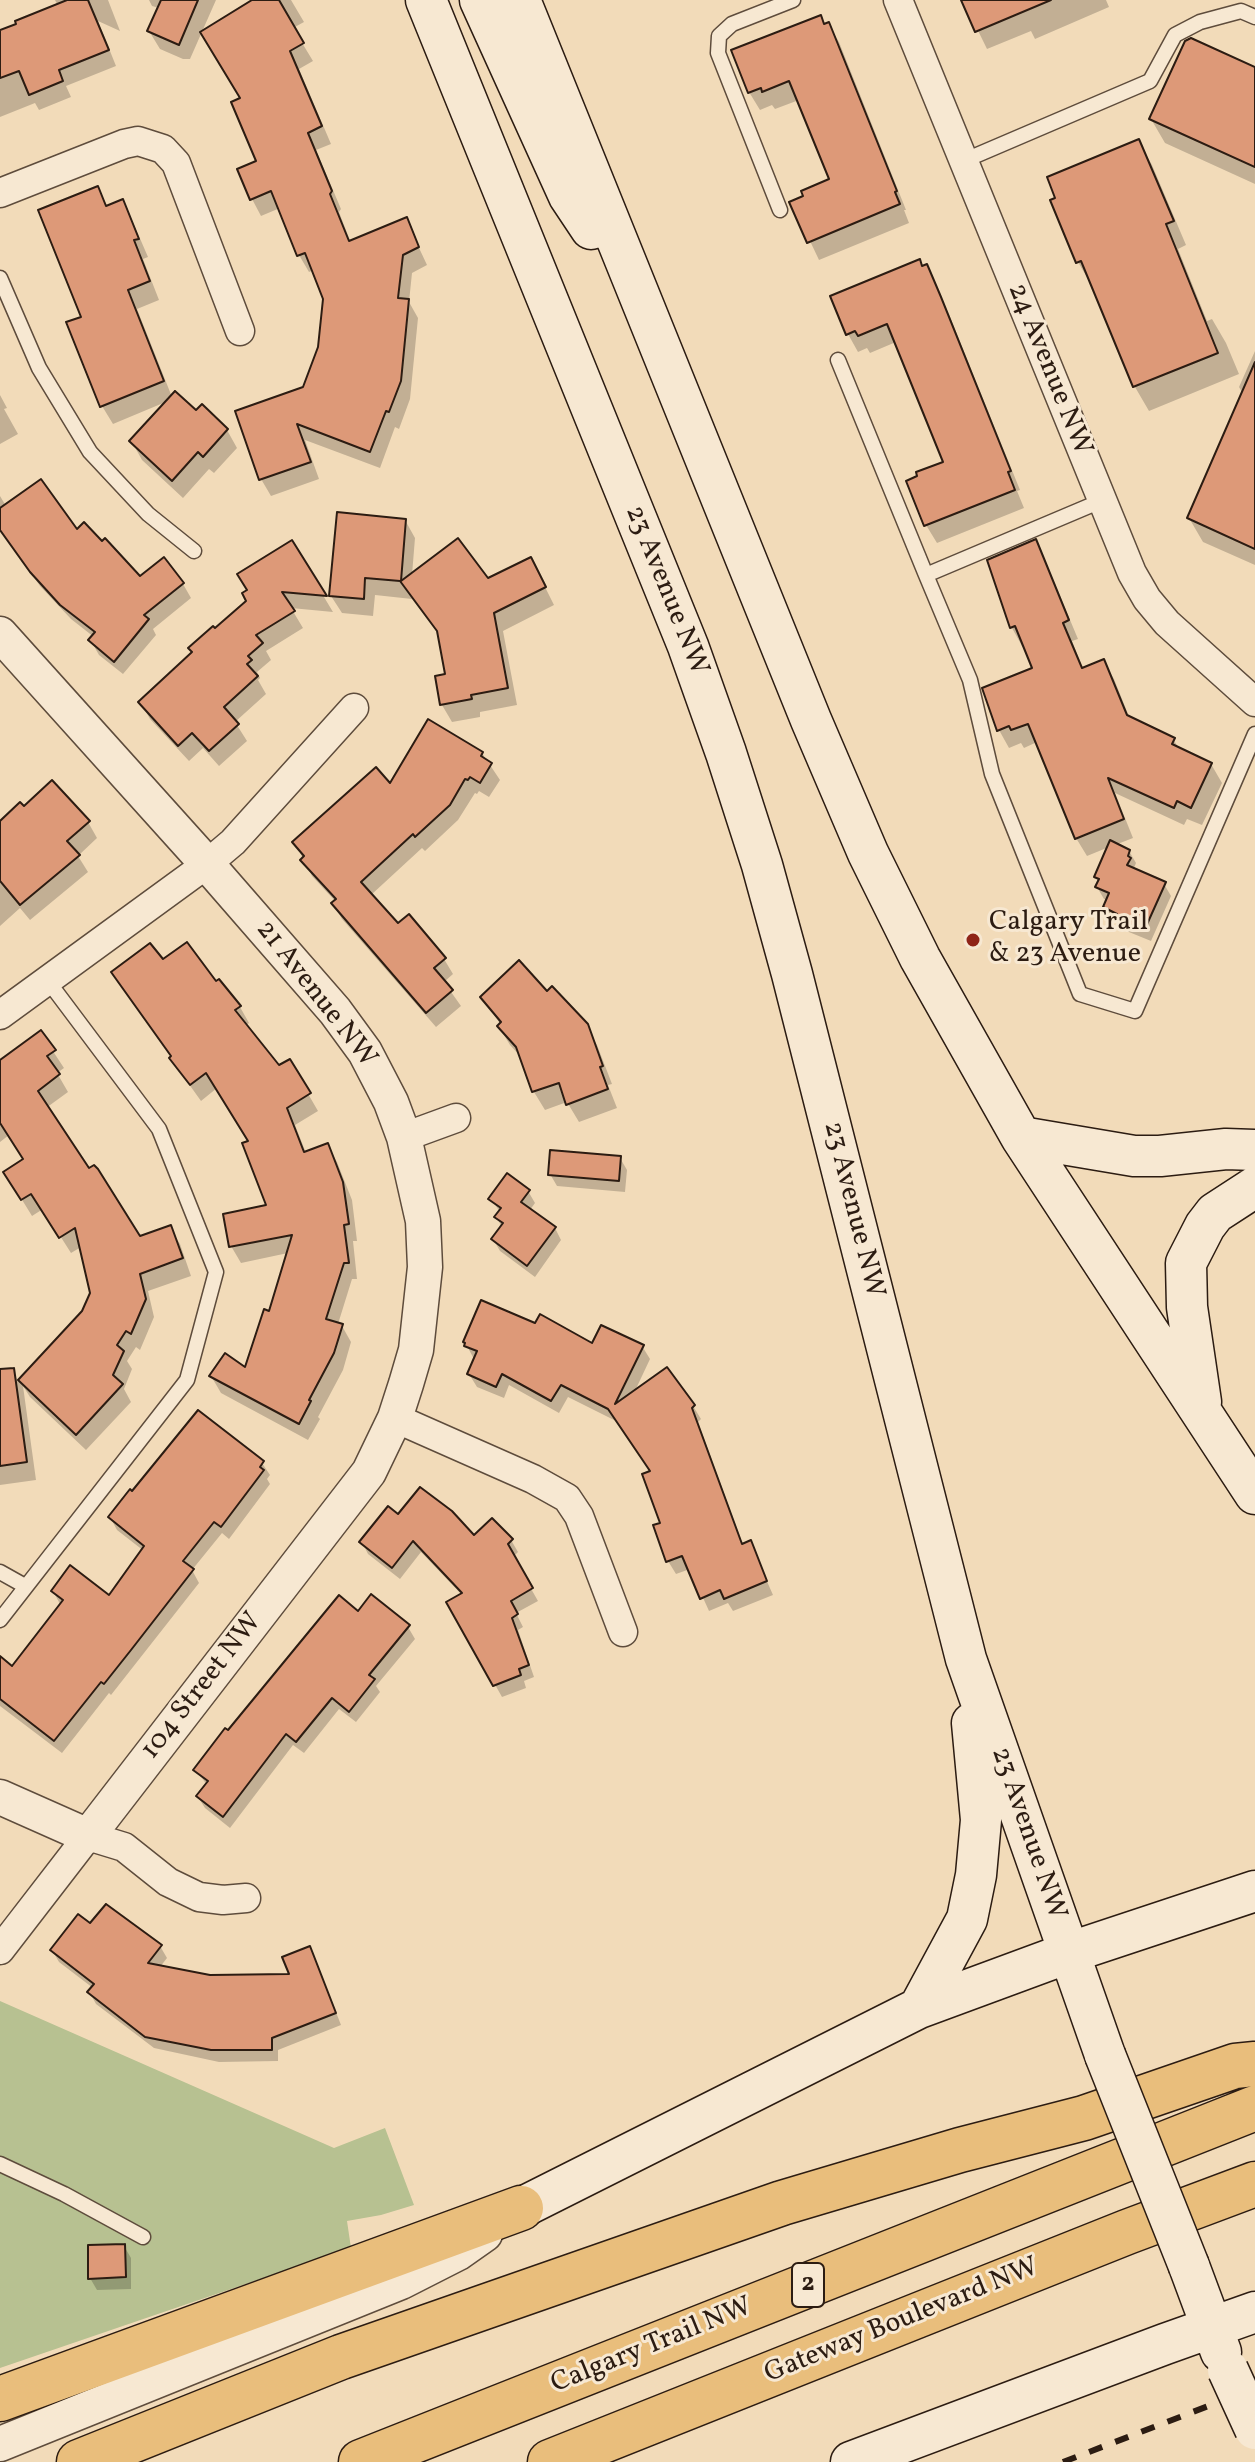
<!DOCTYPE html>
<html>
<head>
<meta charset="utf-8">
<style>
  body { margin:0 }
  canvas { display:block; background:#f2dbb9 }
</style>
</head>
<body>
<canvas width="1255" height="2462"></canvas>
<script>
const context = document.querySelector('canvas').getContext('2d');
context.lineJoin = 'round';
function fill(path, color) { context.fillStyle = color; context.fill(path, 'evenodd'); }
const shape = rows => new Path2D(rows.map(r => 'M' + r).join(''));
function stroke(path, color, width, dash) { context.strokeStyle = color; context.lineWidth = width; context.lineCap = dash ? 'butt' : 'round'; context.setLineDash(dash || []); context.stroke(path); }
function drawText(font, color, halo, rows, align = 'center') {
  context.font = font + ' Vollkorn,serif'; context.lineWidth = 6; context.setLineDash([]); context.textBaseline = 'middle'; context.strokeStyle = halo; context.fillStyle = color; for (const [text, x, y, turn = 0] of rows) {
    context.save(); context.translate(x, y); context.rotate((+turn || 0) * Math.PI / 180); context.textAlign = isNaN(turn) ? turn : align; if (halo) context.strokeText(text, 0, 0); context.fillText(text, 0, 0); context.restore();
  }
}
fill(shape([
  [0,2001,334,2148,385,2128,414,2205,381,2215,347,2221,351,2248,0,2368]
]), '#b7c191');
fill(shape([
  [55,0,108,0,120,31,98,21,116,66,66,86,71,97,39,110,35,103,0,117,0,31,58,6],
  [149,0,216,0,190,59,183,59,160,49,149,31,159,8,152,6],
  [256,0,291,0,304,22,293,28,313,61,299,69,331,144,316,150,341,209,339,212,351,243,406,220,427,265,412,273,409,302,418,318,410,399,399,429,395,427,380,468,305,440,319,479,271,496,261,479,305,388,320,347,325,298,314,270,309,272,299,255,280,208,261,216,252,199,259,162,242,100],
  [963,0,1106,0,1109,7,1035,39,1031,31,987,49],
  [828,24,839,42,906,210,904,210,909,223,819,260,792,203,832,180,799,100,775,109,772,105,760,110,749,92],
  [1255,70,1255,184,1165,143,1151,119],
  [1138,141,1152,165,1186,245,1178,249,1207,321,1212,319,1226,343,1239,374,1149,411,1135,387,1093,285,1092,286,1078,262],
  [97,188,108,207,122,201,132,220,148,257,143,259,159,300,137,309,172,397,227,430,237,448,214,473,209,469,183,498,142,460,132,442,168,401,113,424,102,406,84,318],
  [926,266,950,317,1020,490,1017,491,1024,508,937,543,926,525,945,463,896,342,870,353,867,348,858,352,848,334],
  [1255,351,1255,565,1203,542,1189,518,1243,394,1239,387],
  [0,395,7,408,4,409,18,434,0,444],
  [0,496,6,506,76,532,140,579,163,560,183,584,191,598,153,629,156,635,123,674,99,655,91,641,94,637,71,619,40,586,0,529],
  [405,520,415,538,412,575,487,580,540,577,554,605,503,631,517,705,480,712,480,717,452,722,442,705,437,678,447,676,440,636,412,599,375,595,373,616,342,613,331,596],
  [291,542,333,612,291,608,303,628,266,651,271,660,257,672,260,678,258,680,266,694,235,722,247,741,219,766,203,748,189,761,150,719,141,703,249,601],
  [1035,542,1045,560,1078,639,1072,641,1083,669,1103,661,1114,679,1130,719,1173,739,1180,750,1211,764,1222,783,1202,825,1187,819,1184,825,1115,793,1133,838,1115,845,1129,851,1136,863,1134,868,1136,872,1164,884,1171,896,1151,941,1124,930,1121,923,1112,919,1105,907,1108,901,1104,899,1097,887,1099,883,1096,877,1109,847,1087,856,1076,838,1037,742,1024,748,1021,743,1009,748,999,730,1034,669,1024,645,1022,646,1012,628,989,561],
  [482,753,500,780,489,797,479,791,477,794,475,793,458,820,425,851,422,848,371,895,398,926,444,959,453,974,444,982,461,1006,436,1027,342,919,333,904,336,902,312,876,295,843,391,786],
  [24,809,88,822,97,838,78,856,88,872,30,920,20,908,0,926,0,834],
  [162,962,216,984,219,981,240,1007,249,1023,245,1026,278,1068,289,1061,318,1111,295,1125,306,1153,327,1145,337,1162,352,1200,357,1241,353,1241,357,1279,352,1279,338,1324,342,1326,351,1342,343,1370,318,1417,320,1419,308,1440,221,1393,211,1376,246,1371,270,1313,288,1253,241,1263,231,1246,269,1207,251,1142,217,1088,201,1101,171,1059],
  [547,994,586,1025,597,1045,612,1084,608,1085,617,1108,579,1122,567,1102,545,1110,534,1092,522,1058,510,1045,499,1027,501,1025,482,997],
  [41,1033,64,1068,57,1073,68,1092,46,1108,88,1171,140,1238,170,1228,180,1244,191,1276,148,1291,154,1317,140,1350,136,1347,127,1361,132,1369,124,1389,131,1402,86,1450,30,1397,23,1386,36,1480,0,1485,0,1375,14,1373,18,1382,84,1312,92,1293,81,1247,71,1253,43,1209,32,1216,16,1190,25,1160,9,1135,0,1142,0,1079],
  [620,1158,627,1170,625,1192,557,1186,550,1174],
  [528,1191,535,1203,530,1210,555,1228,561,1240,535,1277,500,1251,493,1239,502,1227,496,1217,500,1212,491,1199],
  [467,1346,642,1346,650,1359,634,1393,693,1406,701,1419,698,1422,743,1545,750,1543,773,1595,733,1611,728,1603,709,1611,690,1569,676,1574,668,1561,652,1473,618,1422,568,1397,559,1413,509,1385,504,1398,477,1387,469,1374,474,1359],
  [262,1463,270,1475,267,1479,270,1484,229,1539,222,1533,192,1570,199,1583,111,1695,109,1693,62,1753,0,1706,0,1659,13,1669,60,1604,53,1591,109,1598,144,1551,117,1530,110,1517,132,1494],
  [398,1517,474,1538,511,1540,518,1552,513,1557,538,1601,516,1613,523,1627,518,1630,534,1677,524,1681,526,1688,502,1697,449,1603,462,1595,421,1552,400,1579,368,1554,362,1542],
  [358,1613,408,1627,415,1639,376,1686,380,1692,356,1722,339,1709,304,1753,293,1745,230,1828,205,1808,198,1797,207,1785,196,1770,229,1733],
  [91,1926,160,1946,167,1958,160,1967,209,1977,292,1976,309,1949,316,1961,341,2025,278,2050,278,2061,219,2062,154,2048,96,2004,90,1993,93,1988,59,1962,52,1950],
  [124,2246,131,2258,131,2289,97,2290,90,2278]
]), '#0003');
const building = shape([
  [67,0,88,0,109,50,59,70,63,81,29,95,19,71,0,78,0,30,16,24,15,21,67,0],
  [161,0,198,0,179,45,147,31,161,0],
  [252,0,279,0,304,43,290,51,322,126,308,133,332,191,330,194,349,241,407,217,419,247,403,255,398,298,409,299,401,381,389,412,386,411,370,452,297,424,311,462,259,480,235,411,303,387,318,347,323,299,305,253,297,256,271,191,250,200,237,169,256,161,231,102,240,98,200,32,252,0],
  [961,0,1051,0,975,32,961,0],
  [821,15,824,24,829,22,897,191,895,192,900,204,807,243,789,202,803,196,801,191,829,179,789,81,762,92,761,88,748,93,731,50,821,15],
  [1191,38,1255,67,1255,167,1149,119,1185,41,1191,38],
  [1139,139,1174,221,1166,224,1218,353,1133,387,1081,261,1076,263,1050,200,1055,198,1047,177,1139,139],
  [98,186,106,206,123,199,139,239,134,240,150,281,128,290,164,381,100,407,66,322,81,317,38,210,98,186],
  [920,259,922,266,927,264,941,297,1011,471,1008,472,1015,490,924,526,906,481,917,476,916,472,943,462,887,324,858,336,855,331,846,335,830,296,920,259],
  [1255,362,1255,549,1187,518,1255,362],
  [175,391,196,410,202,404,228,429,203,457,198,452,172,481,129,441,175,391],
  [41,479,77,529,84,522,102,541,105,538,140,576,164,557,184,583,144,615,149,619,114,662,88,640,95,632,60,605,30,572,0,530,0,508,41,479],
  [337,512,406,519,401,581,458,538,488,578,531,557,546,587,494,613,508,688,471,695,472,699,440,705,435,676,445,674,437,631,400,581,365,578,364,599,329,596,337,512],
  [1036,539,1069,620,1063,623,1082,668,1104,659,1127,715,1175,738,1172,744,1212,763,1191,808,1177,801,1174,808,1108,778,1124,819,1075,839,1028,724,1011,730,1009,726,997,731,982,688,1032,668,1015,626,1010,628,987,560,1036,539],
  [292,540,327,596,282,592,295,611,256,635,263,643,248,656,252,660,247,664,258,676,224,707,239,724,209,751,192,733,178,746,138,702,192,652,188,648,213,626,215,628,246,601,242,593,247,590,237,574,292,540],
  [428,719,483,752,481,756,492,763,480,783,470,777,468,780,465,779,450,805,415,837,413,834,361,882,398,923,409,914,446,958,434,968,453,990,426,1013,331,903,336,899,300,860,304,856,292,842,376,767,390,783,428,719],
  [52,780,90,821,67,841,80,855,20,905,0,881,0,821,20,802,24,806,52,780],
  [1110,840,1130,850,1128,856,1131,858,1127,865,1166,882,1144,931,1115,918,1117,914,1103,907,1109,893,1095,887,1099,879,1094,877,1110,840],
  [187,942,216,981,219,979,241,1006,235,1010,279,1065,290,1059,311,1093,287,1108,304,1152,328,1143,343,1182,349,1224,344,1225,349,1263,344,1263,326,1319,343,1324,334,1353,309,1400,311,1401,299,1424,209,1376,225,1353,245,1367,264,1309,269,1311,292,1235,229,1247,223,1214,266,1205,242,1143,248,1141,206,1073,190,1085,169,1058,171,1056,111,972,150,943,163,959,187,942],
  [519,960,547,991,552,986,588,1024,603,1066,600,1067,608,1089,566,1105,559,1083,532,1092,516,1047,497,1026,501,1022,480,997,519,960],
  [41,1030,56,1050,47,1056,60,1074,38,1091,89,1168,94,1165,98,1169,140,1236,171,1225,183,1258,140,1274,146,1299,131,1334,126,1331,117,1345,124,1351,113,1375,123,1384,76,1435,18,1380,82,1311,90,1293,75,1228,59,1238,31,1194,21,1200,3,1172,23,1159,0,1123,0,1060,41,1030],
  [550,1150,621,1156,619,1181,548,1175,550,1150],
  [507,1173,530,1190,521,1202,556,1227,527,1266,491,1239,503,1223,494,1217,501,1208,488,1199,507,1173],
  [481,1300,535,1323,540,1314,592,1343,601,1325,644,1345,615,1404,667,1367,695,1405,692,1408,742,1544,751,1540,767,1581,724,1599,720,1590,700,1599,682,1556,666,1562,653,1525,660,1523,642,1474,650,1471,608,1409,561,1385,551,1401,502,1374,496,1387,467,1374,477,1351,464,1346,465,1343,463,1342,481,1300],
  [14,1368,27,1462,0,1466,0,1369,14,1368],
  [198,1410,264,1461,260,1467,264,1470,221,1527,214,1522,183,1561,194,1569,131,1650,104,1684,101,1682,54,1741,0,1699,0,1656,12,1666,63,1600,51,1591,70,1565,109,1595,144,1546,108,1517,130,1489,132,1491,198,1410],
  [420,1487,452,1511,474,1535,492,1518,513,1539,508,1544,533,1588,511,1601,518,1614,512,1618,529,1665,519,1669,521,1675,493,1686,446,1602,462,1593,413,1541,392,1568,359,1542,388,1506,398,1514,420,1487],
  [371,1594,410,1625,369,1675,375,1679,349,1712,332,1698,296,1742,286,1734,223,1817,196,1796,208,1781,193,1770,225,1728,228,1730,339,1595,358,1611,371,1594],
  [106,1904,162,1945,148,1963,210,1975,289,1974,282,1957,310,1946,336,2013,272,2038,272,2050,211,2050,145,2037,87,1992,94,1984,50,1950,78,1914,90,1923,106,1904],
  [125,2244,126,2277,88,2279,88,2245,125,2244]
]);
fill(building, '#dd9978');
stroke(building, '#2c1c12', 2);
const service = shape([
  [963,161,1150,81,1175,35,1200,22,1241,11,1255,17],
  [780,210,718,53,719,36,732,24,793,0],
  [0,278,39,368,90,452,148,514,194,551],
  [838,360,926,575],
  [1101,501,926,575,970,680,992,774,1080,994,1135,1011,1255,734],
  [0,1572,25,1586],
  [0,1620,187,1380,216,1272,159,1129,48,981],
  [0,2164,64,2194,143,2237]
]);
const minor = shape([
  [898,0,1132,573,1147,599,1167,623,1255,702],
  [0,193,124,144,138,141,163,149,176,163,240,331],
  [0,1015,207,864,233,842,354,708],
  [404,1137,456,1118],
  [395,1418,533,1479,567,1498,579,1516,623,1632],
  [0,1950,88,1836,124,1847,168,1882,199,1897,223,1900,246,1898]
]);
const tertiary = shape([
  [0,634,207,864,335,1011,365,1052,391,1102,404,1137,423,1221,425,1267,416,1350,406,1384,395,1418,369,1472,88,1836,0,1797],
  [0,2444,401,2282,458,2253,485,2234]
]);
const secondary = shape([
  [426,0,688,646,726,753,762,865,792,974,966,1659,1105,2055],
  [480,0,569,196,591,229],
  [520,0,811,720,868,853,920,958,1021,1137,1255,1494],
  [1021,1137,1134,1156,1160,1156,1226,1149,1255,1150],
  [1201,1402,1187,1307,1186,1263,1205,1226,1215,1213,1255,1187],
  [919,2008,967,1919,976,1875,981,1820,972,1723],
  [521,2208,919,2008,1068,1953,1255,1891],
  [1189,2266,1221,2352],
  [851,2462,1165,2344,1255,2312]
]);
const motorway = shape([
  [0,2399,521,2208],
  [79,2462,341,2357,782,2203,960,2150,1084,2118,1235,2066,1255,2064],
  [361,2462,1255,2108],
  [550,2462,1127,2232,1255,2184]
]);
stroke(service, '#5e4c3c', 17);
stroke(minor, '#5e4c3c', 31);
stroke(tertiary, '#5e4c3c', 37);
stroke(secondary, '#2c1c12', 43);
stroke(motorway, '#2c1c12', 47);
stroke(service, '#f7e8d2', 14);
stroke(minor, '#f7e8d2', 28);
stroke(tertiary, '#f7e8d2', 34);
stroke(secondary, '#f7e8d2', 40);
stroke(motorway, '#e9be7c', 44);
stroke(shape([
  [1063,2462,1255,2388]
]), '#2c1c12', 6, [14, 14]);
const secondaryBridge = shape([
  [1105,2055,1189,2266],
  [1228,2370,1255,2429]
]);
stroke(secondaryBridge, '#2c1c12', 43, []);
stroke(secondaryBridge, '#f7e8d2', 40);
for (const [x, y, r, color] of [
  [973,940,8,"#8f2418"]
]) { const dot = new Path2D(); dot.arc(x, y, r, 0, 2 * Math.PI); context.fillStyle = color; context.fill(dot); stroke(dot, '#f7e8d2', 3); }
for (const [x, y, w] of [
  [808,2285,32]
]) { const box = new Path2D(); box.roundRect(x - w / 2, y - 22, w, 44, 6); context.fillStyle = '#f7e8d2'; context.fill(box); stroke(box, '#2c1c12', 2); }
drawText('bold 26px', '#2c1c12', null, [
  ["2",808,2285]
]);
drawText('28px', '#2c1c12', '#f7e8d2', [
  ["24 Avenue NW",1048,370,68],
  ["23 Avenue NW",665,591,68],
  ["21 Avenue NW",315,995,52],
  ["23 Avenue NW",852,1210,76],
  ["104 Street NW",203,1687,-52],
  ["23 Avenue NW",1027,1834,71],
  ["Gateway Boulevard NW",902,2322,-22],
  ["Calgary Trail NW",652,2347,-22]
]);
drawText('28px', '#2c1c12', '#f7e8d2', [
  ["Calgary Trail",989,924],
  ["& 23 Avenue",989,956]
], 'left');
</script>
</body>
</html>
